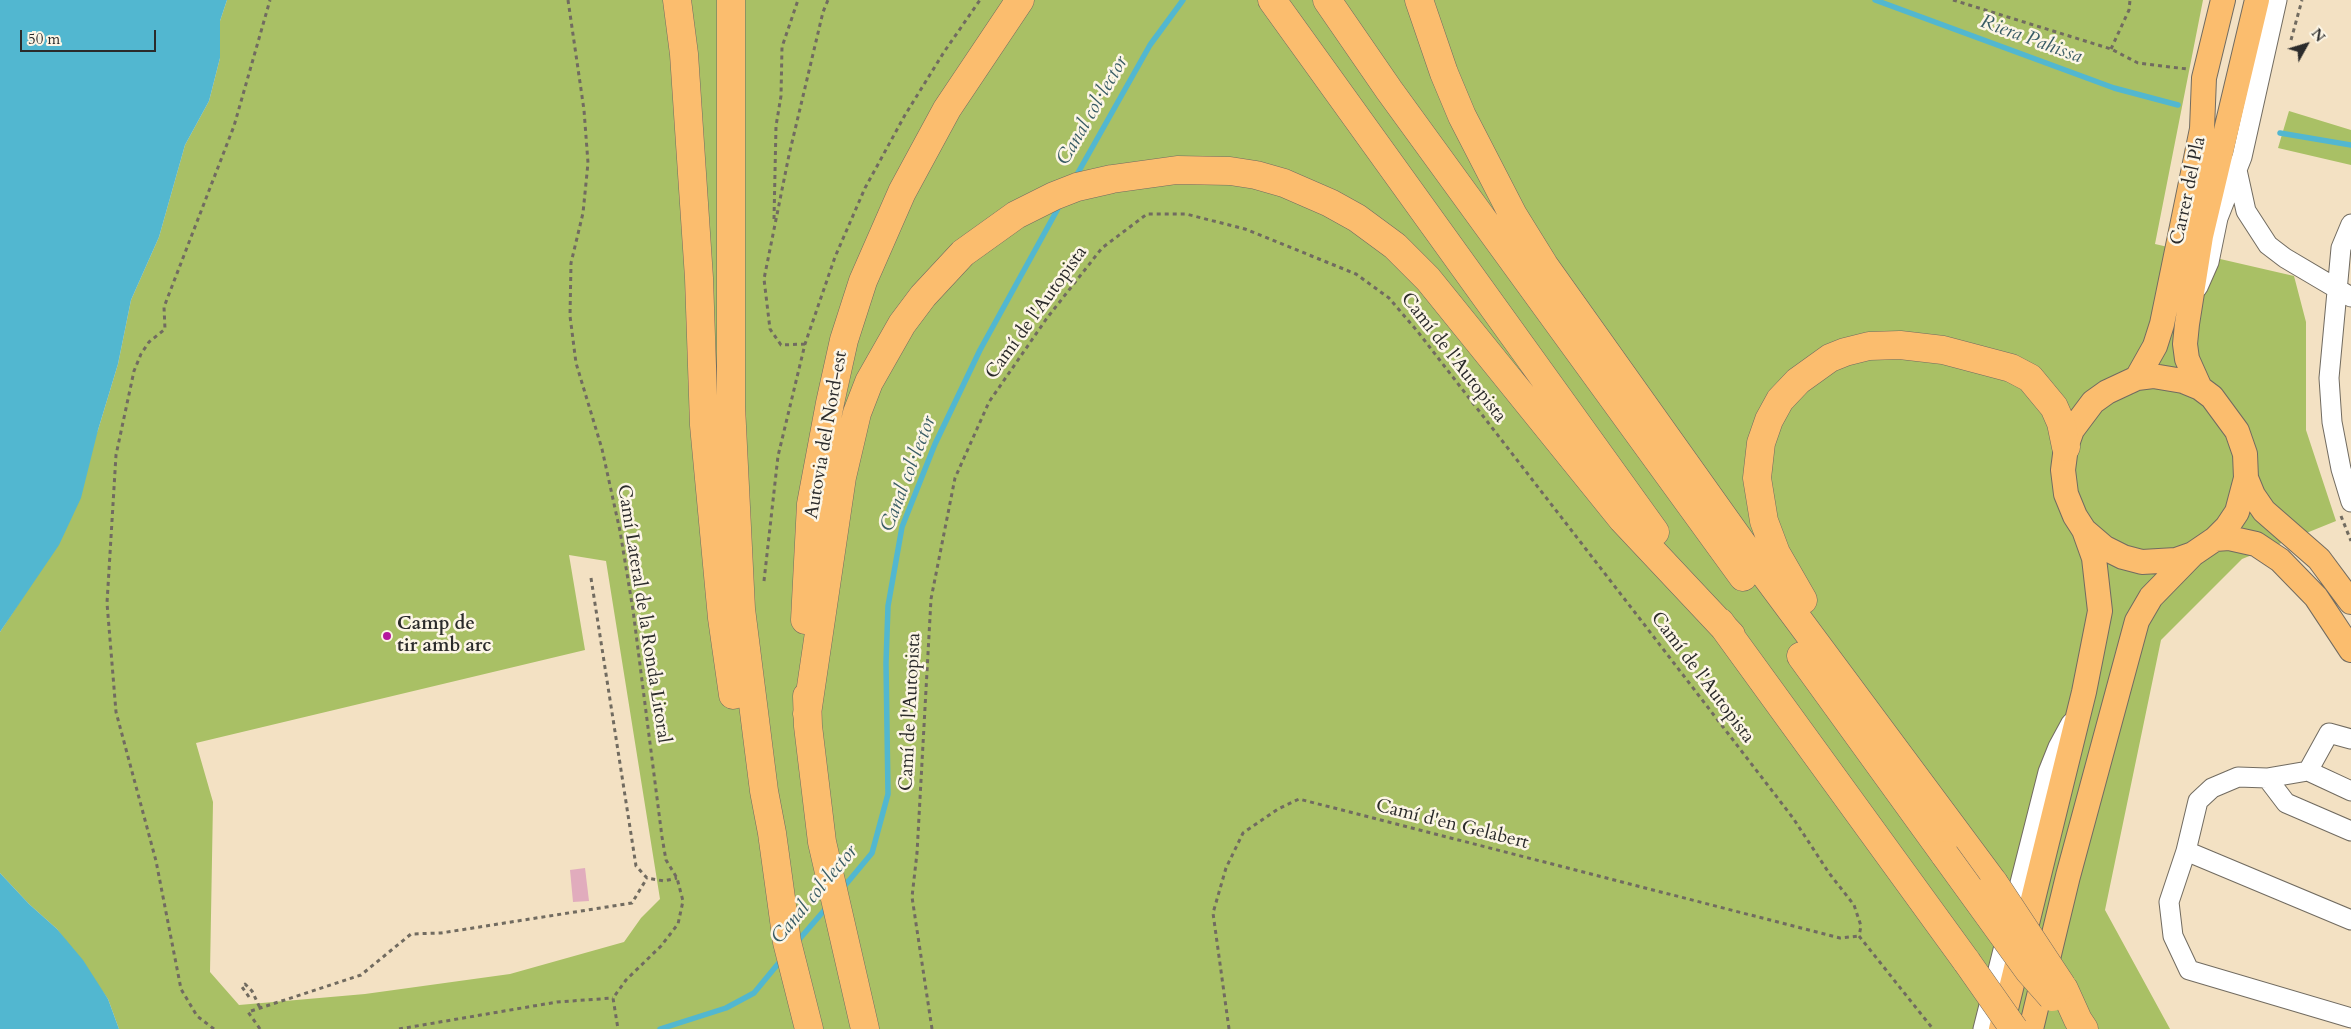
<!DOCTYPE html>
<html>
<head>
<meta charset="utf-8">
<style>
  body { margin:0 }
  #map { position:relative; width:2351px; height:1029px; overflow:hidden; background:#f3e1c3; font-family:Cardo,serif }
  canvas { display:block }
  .north { position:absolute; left:2281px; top:20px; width:50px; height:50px; -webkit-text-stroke:4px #fcf5e5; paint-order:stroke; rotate:51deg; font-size:14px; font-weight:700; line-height:20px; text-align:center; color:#2b2b2b }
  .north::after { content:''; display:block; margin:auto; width:18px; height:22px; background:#2b2b2b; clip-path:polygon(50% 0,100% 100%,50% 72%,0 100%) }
  .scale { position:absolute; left:20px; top:30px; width:136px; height:22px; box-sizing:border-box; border:2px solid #2b2b2b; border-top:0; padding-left:6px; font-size:15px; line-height:18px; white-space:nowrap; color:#2b2b2b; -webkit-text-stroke:4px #fcf5e5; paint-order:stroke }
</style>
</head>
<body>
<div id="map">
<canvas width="2351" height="1029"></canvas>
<div class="north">N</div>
<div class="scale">50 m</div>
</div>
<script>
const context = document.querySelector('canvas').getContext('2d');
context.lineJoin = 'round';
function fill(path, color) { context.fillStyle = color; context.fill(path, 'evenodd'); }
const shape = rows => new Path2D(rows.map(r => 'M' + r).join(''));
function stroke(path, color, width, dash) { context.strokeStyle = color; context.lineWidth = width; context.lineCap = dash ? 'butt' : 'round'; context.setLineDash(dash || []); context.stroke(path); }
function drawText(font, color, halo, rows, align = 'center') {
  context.font = font + ' Cardo,serif'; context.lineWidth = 5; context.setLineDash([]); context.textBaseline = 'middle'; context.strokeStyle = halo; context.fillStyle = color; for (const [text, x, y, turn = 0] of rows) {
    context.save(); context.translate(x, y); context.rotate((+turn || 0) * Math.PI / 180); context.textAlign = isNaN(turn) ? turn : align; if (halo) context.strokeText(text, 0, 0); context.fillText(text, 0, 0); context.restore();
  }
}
fill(shape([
  [227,0,2203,0,2155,244,2294,276,2306,322,2306,430,2336,521,2242,559,2161,640,2105,910,2170,1029,119,1029,108,999,57,929,29,904,0,873,0,632,24,595,98,430,118,364,131,300,159,237,185,145,209,101,220,58,220,21],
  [569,555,606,561,660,899,641,918,624,942,510,974,365,994,239,1005,210,972,213,802,196,743,585,650],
  [2289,111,2351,130,2351,165,2278,148]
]), '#a9c065');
fill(shape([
  [0,0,227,0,220,21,220,58,209,101,185,145,159,237,131,300,118,364,98,430,81,498,59,545,0,632],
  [0,873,29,904,57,929,83,960,108,999,119,1029,0,1029]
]), '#52b7d0');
stroke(shape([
  [1875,0,2114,88,2178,105],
  [2280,133,2351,145],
  [1075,178,1150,45,1183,0],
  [842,889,872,853,888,794,886,663,888,606,902,527,935,444,980,350,1061,203],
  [796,943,828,906],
  [660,1029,726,1008,754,993,782,959]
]), '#52b7d0', 5.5);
fill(shape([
  [585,868,589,901,573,902,570,870]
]), '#e1acbd');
const minor = shape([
  [2237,170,2246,211,2268,245,2285,258,2351,297],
  [2351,224,2341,248,2329,378,2332,422,2341,469,2351,502],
  [2198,287,2209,262,2218,218,2242,157,2277,0],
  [2351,739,2329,733,2308,771,2351,791],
  [2308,771,2267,778,2238,777,2212,788,2198,801,2186,851,2169,902,2173,936,2189,970,2351,1018],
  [2267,778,2286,803,2351,831],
  [2186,851,2351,920],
  [1983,1029,2048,772,2058,747,2071,723]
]);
const major = shape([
  [2137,378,2155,346,2162,324,2202,129,2204,78,2223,0],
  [2200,388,2187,359,2185,344,2187,324,2201,236,2257,0],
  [2246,478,2253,495,2264,511,2319,559,2351,602],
  [2215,539,2229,538,2256,544,2280,560,2316,597,2351,650],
  [2001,1029,2084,692,2100,611,2094,558,2084,530,2075,516,2066,494,2063,470,2066,447,2072,430,2093,402,2107,392,2137,378,2153,376,2183,381,2200,388,2212,397,2237,431,2245,454,2246,478,2237,512,2227,527,2215,539,2193,554,2176,560,2142,562,2123,557,2105,548,2084,530],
  [2031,1029,2068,876,2137,621,2151,597,2192,555]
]);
const highway = shape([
  [677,0,684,54,699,278,704,425,722,618,733,695],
  [731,0,731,406,741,609,764,791,772,833,787,942,809,1029],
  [1272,0,1655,532],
  [1327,0,1389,90,1743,577],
  [1419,0,1444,73,1462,116,1513,215,1544,265,1754,560,1994,883],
  [1803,600,1776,553,1764,521,1757,478,1761,443,1769,420,1780,400,1798,381,1830,358,1845,352,1869,346,1900,345,1943,350,2011,368,2030,378,2054,407,2061,423,2066,447],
  [805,620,811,504,830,403,844,340,863,281,902,192,947,109,1020,0],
  [1720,622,1967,962],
  [1801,656,1945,855],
  [807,696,808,726,822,842,865,1029],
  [807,714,842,477,857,413,869,382,902,324,923,296,963,253,1016,215,1054,196,1077,187,1112,179,1177,170,1230,171,1256,175,1284,183,1330,203,1357,218,1395,246,1428,279,1622,519,1731,635],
  [2064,989,2078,1020,2084,1029]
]);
stroke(minor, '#716b60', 21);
stroke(major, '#716b60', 26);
stroke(highway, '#716b60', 29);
stroke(shape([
  [568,0,584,110,588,163,583,213,571,263,570,316,576,363,602,449,620,531,633,610,662,837,666,860,677,878,683,901,678,924,661,946,626,980,613,998,618,1029],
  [1953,0,2111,49,2138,63,2187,69],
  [2291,40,2302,0],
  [2111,49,2129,10,2130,0],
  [774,219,776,126,781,96,782,47,798,0],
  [805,344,781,345,770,329,764,279,789,155,823,12,828,0],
  [2341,516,2351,541],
  [591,578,636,866,647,878,664,881,677,878],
  [764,581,778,456,805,344,835,257,865,188,905,115,944,52,980,0],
  [1859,936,1933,1029],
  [249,997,242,987,245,984,252,991,260,1008],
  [214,1029,197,1016,181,989,156,861,116,712,107,603,116,455,134,371,141,354,149,342,165,329,164,307,234,126,270,0],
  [260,1029,248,1012,361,975,411,934,441,933,632,903,647,878],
  [399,1029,557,1002,613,998],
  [932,1029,912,897,917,853,931,599,955,478,989,402,1047,318,1102,248,1147,214,1186,214,1245,229,1356,274,1389,298,1418,332,1640,619,1793,818,1829,873,1854,905,1861,926,1859,936],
  [1229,1029,1213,913,1226,868,1243,833,1278,809,1299,799,1840,938,1859,936]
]), '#716b60', 3, [4, 4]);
stroke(minor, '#fff', 19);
stroke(major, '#fbbd6e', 24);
stroke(highway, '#fbbd6e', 28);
const highwayBridge = shape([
  [1945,855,2029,971,2052,997],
  [1994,883,2062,986],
  [1967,962,2014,1029]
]);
stroke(highwayBridge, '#716b60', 29, []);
stroke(highwayBridge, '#fbbd6e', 28);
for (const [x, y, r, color] of [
  [387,636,5,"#b5179e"]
]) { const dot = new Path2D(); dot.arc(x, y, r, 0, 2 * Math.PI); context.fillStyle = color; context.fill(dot); stroke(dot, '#fcf5e5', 2); }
drawText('19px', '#2b2b2b', '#fcf5e5', [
  ["Carrer del Pla",2189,191,-78],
  ["Camí de l'Autopista",1037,313,-54],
  ["Camí de l'Autopista",1453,358,52],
  ["Autovia del Nord-est",827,435,-80],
  ["Camí Lateral de la Ronda Litoral",643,614,81],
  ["Camí de l'Autopista",1702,678,53],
  ["Camí de l'Autopista",911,712,-87],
  ["Camí d'en Gelabert",1452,825,14]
]);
drawText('bold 19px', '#2b2b2b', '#fcf5e5', [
  ["Camp de",397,625],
  ["tir amb arc",397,647]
], 'left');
drawText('italic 20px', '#395c65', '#fcf5e5', [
  ["Riera Pahissa",2031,40,20],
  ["Canal col·lector",1093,111,-60],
  ["Canal col·lector",909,474,-69],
  ["Canal col·lector",815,895,-50]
]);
</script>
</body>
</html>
